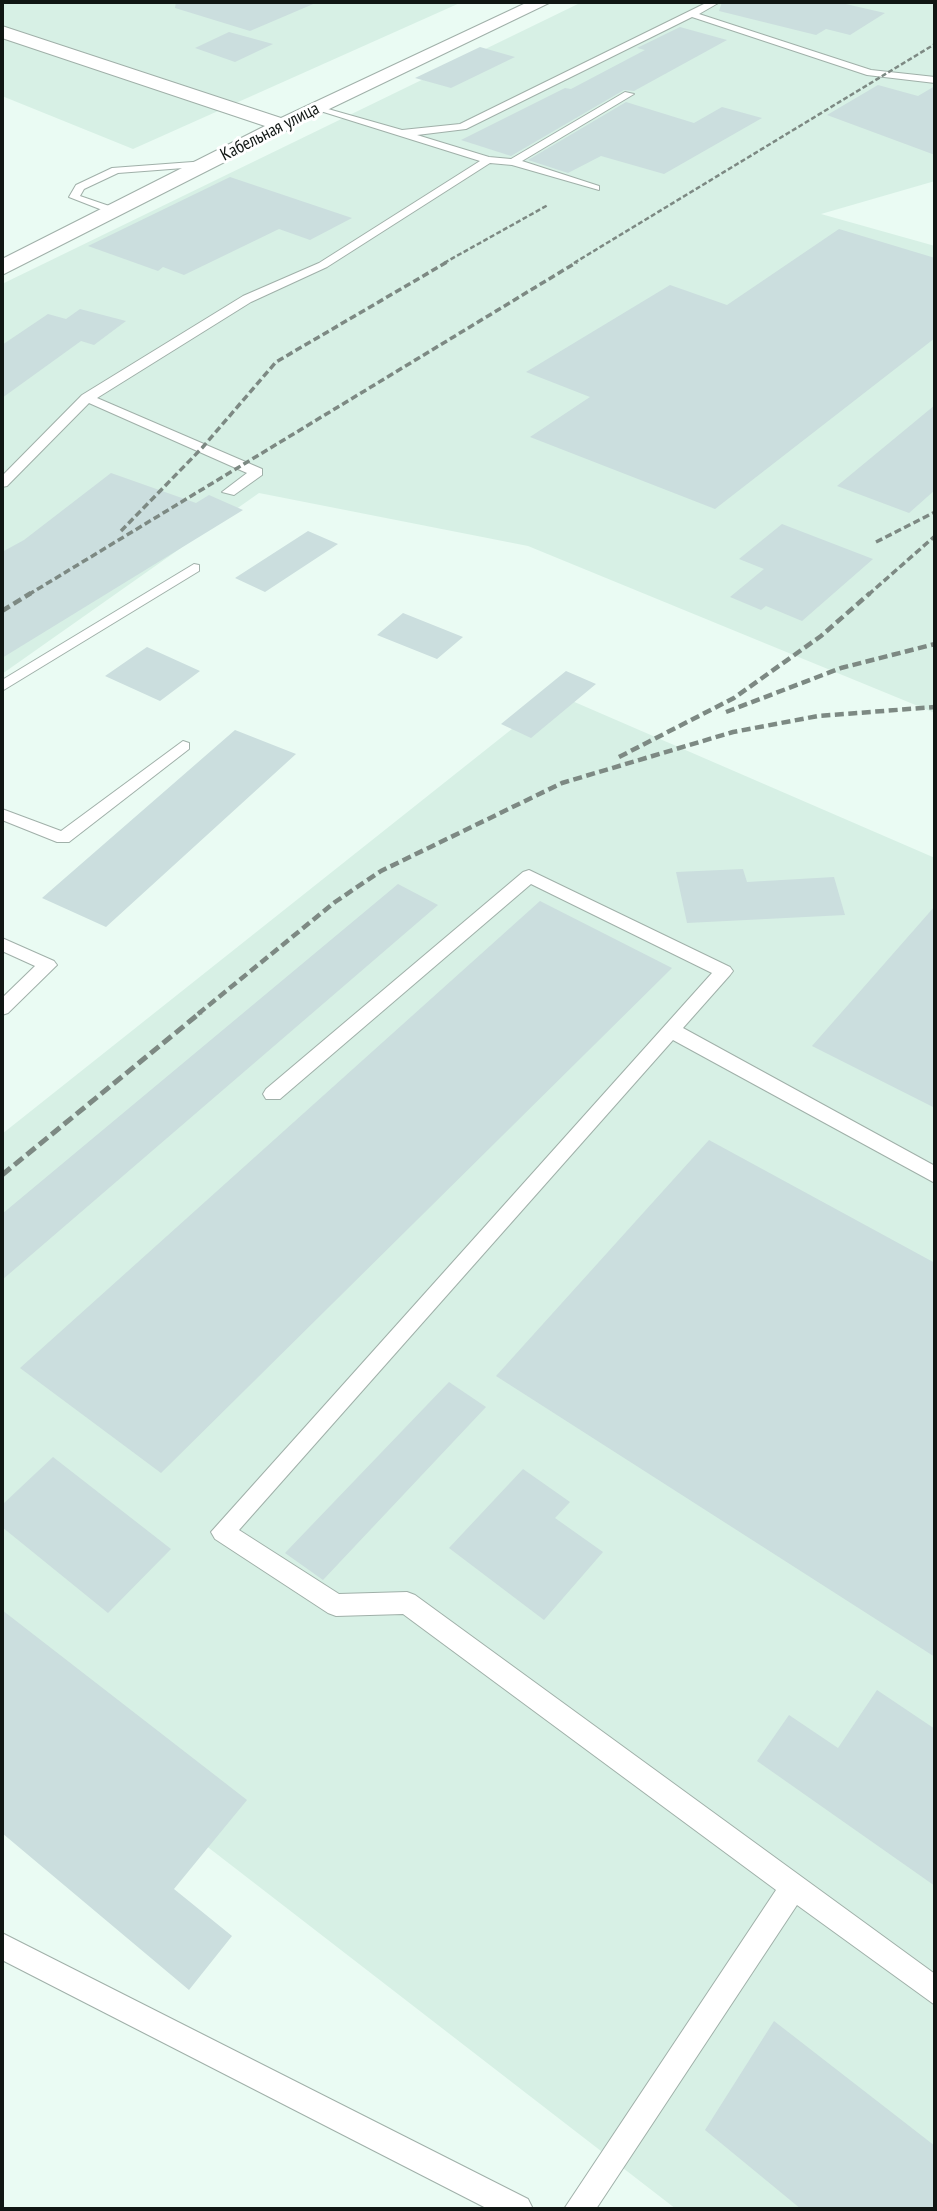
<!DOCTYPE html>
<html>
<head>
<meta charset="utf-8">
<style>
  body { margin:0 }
  #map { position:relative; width:937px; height:2211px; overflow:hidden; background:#eafbf3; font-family:"PT Sans Narrow",sans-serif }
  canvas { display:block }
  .frame { position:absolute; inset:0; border:4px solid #101613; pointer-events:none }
</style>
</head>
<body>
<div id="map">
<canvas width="937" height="2211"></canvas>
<div class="frame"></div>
</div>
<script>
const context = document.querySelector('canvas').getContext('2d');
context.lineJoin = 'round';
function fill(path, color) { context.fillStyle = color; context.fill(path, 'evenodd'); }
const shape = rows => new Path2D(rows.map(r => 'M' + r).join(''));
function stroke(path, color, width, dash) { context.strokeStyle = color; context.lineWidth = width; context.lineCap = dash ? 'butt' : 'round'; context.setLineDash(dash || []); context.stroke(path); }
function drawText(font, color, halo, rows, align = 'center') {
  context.font = font + ' "PT Sans Narrow",sans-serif'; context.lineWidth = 6; context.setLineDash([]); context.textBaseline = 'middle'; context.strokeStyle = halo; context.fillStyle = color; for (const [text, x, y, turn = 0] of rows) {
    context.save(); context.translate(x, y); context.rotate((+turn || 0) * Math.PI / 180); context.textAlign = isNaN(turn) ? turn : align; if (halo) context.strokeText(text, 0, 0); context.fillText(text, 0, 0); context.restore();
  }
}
fill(shape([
  [2,2,462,2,133,149,2,96],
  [582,2,935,2,935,181,821,214,935,246,935,713,528,546,259,493,2,674,2,284],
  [556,694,935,858,935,2209,676,2209,2,1688,2,1134]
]), '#d7f0e5');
fill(shape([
  [176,2,318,2,250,31,175,8],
  [722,2,837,2,885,13,850,35,826,29,816,35,719,11],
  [680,27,727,40,634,91,624,90,511,156,461,140,565,88,571,89,645,50,637,48],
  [229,32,273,44,235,62,195,48],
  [480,47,515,57,451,88,415,78],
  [878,85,918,96,935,86,935,155,827,115],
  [626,102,694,123,722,107,762,118,664,174,601,156,568,173,528,160],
  [230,177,352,218,310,240,279,229,184,275,163,267,158,271,88,246],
  [839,229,935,258,935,338,715,509,530,437,590,397,526,372,670,285,727,305],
  [80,309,126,321,94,345,81,341,2,398,2,345,48,314,66,319],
  [935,405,935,490,909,513,837,486],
  [111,473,196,503,209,495,243,510,2,658,2,552,24,540],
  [782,524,873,559,802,621,766,606,761,610,730,597,764,569,739,559],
  [308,531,338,544,265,592,235,578],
  [403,613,463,637,437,659,377,635],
  [147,647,200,671,160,701,105,676],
  [566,671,596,684,531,738,501,724],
  [235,730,296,754,106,927,42,898],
  [743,869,747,882,834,877,845,915,687,923,676,872],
  [398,884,438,905,2,1280,2,1214],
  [540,901,672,968,161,1473,20,1368],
  [935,906,935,1108,812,1046],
  [709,1140,935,1263,935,1657,496,1376],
  [449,1382,486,1407,323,1580,285,1553],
  [53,1457,171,1549,108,1613,2,1527,2,1505],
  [523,1469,570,1502,555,1518,603,1552,544,1620,449,1548],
  [2,1610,247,1800,174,1889,232,1936,189,1990,2,1833],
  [877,1690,935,1729,935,1886,757,1761,789,1715,838,1748],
  [774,2021,935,2146,935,2209,801,2209,705,2130]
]), '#cbdede');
const lane = shape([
  [708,2,720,2,699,14,871,70,935,77,935,83,867,75,692,17,466,129,417,135,489,157,511,159,625,92,634,94,522,161,599,186,599,190,512,165,490,163,327,267,251,302,97,398,262,469,262,475,234,495,222,492,247,473,89,403,7,486,2,487,2,476,82,395,243,296,319,263,480,161,314,109,314,105,402,130,460,124,708,2],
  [206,161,211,164,210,166,118,173,84,189,80,196,118,209,118,213,110,213,69,197,76,185,112,168,206,161],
  [194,564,199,565,199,571,2,691,2,680,194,564],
  [183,741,189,743,189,749,69,842,57,842,2,820,2,809,61,831,183,741],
  [529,870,730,967,733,971,730,975,683,1028,935,1166,935,1183,673,1040,239,1530,339,1594,407,1592,415,1595,935,1974,935,2005,797,1905,596,2209,564,2209,776,1890,403,1614,336,1616,328,1613,215,1539,211,1532,712,973,531,884,280,1099,266,1099,263,1094,266,1089,523,872,529,870],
  [2,938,54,961,57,965,8,1013,2,1015,2,998,35,966,2,951,2,938],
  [2,1933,528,2199,533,2209,488,2209,2,1960,2,1933]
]);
const street = shape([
  [528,2,551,2,325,111,2,275,2,259,265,126,2,38,2,26,281,118,528,2]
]);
stroke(lane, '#a0b0a9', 2);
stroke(street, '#a0b0a9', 2);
fill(lane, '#fff');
fill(street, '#fff');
stroke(shape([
  [444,263,548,205],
  [574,263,935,44]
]), '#7d8983', 2.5, [5, 2.5]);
stroke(shape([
  [121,531,202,448,276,362,447,262],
  [876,542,935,512],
  [28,595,577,262],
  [868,595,935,536]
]), '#7d8983', 3.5, [7, 3.5]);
stroke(shape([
  [2,611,31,593],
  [726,712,841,668,935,644],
  [619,757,734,698,821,636,870,593],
  [198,1014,335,902,381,871,562,783,733,732,818,716,935,707]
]), '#7d8983', 4.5, [9, 4.5]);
stroke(shape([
  [2,1175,201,1012]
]), '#7d8983', 5, [11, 5]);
drawText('18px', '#101613', '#fff', [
  ["Кабельная улица",270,132,-27]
]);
</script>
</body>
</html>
